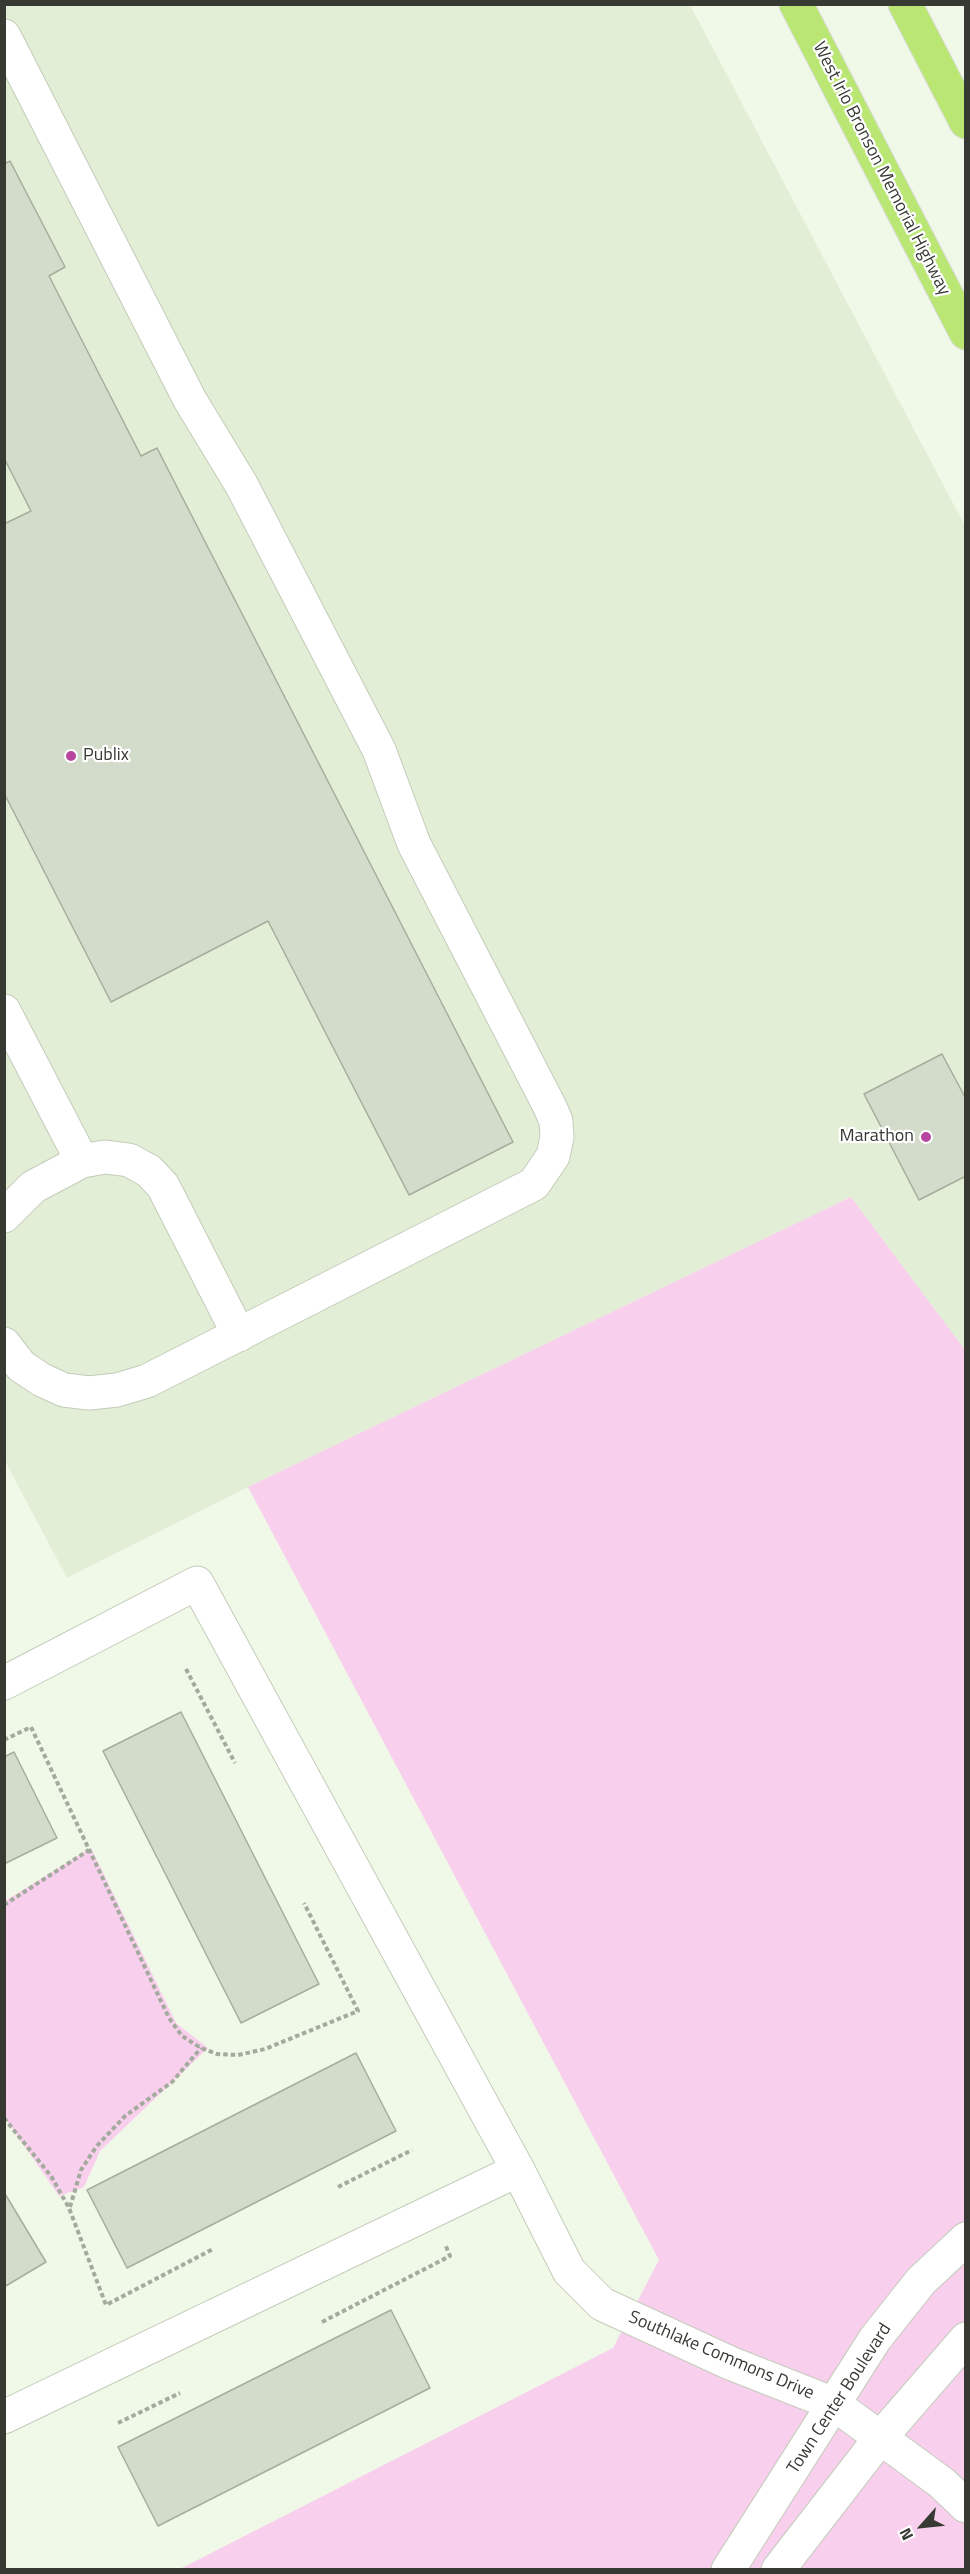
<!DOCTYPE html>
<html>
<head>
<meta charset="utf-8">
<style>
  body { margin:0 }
  #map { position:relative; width:970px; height:2574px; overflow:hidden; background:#f0f8e7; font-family:"Titillium Web",sans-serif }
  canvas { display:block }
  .frame { position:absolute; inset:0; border:6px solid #373a33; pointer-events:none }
  .north { position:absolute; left:892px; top:2496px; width:60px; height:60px; -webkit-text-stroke:4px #fff; paint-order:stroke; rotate:243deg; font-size:16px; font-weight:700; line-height:24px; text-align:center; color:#373a33 }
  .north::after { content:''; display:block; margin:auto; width:21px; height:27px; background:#373a33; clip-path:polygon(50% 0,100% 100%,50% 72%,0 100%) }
</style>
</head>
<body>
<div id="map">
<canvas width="970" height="2574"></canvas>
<div class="frame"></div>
<div class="north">N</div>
</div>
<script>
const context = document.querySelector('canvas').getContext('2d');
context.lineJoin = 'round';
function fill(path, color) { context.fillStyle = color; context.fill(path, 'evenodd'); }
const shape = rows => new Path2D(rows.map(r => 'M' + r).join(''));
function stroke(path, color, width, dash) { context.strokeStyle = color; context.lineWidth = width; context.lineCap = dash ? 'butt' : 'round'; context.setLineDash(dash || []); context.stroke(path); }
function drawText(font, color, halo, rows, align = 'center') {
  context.font = font + ' "Titillium Web",sans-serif'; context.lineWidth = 4.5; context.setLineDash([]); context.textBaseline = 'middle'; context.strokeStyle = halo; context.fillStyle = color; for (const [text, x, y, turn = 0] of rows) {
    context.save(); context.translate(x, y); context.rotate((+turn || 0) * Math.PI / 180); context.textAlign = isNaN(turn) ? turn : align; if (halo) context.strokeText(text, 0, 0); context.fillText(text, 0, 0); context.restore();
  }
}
fill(shape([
  [4,5,690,5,965,526,965,1350,851,1197,248,1487,67,1578,4,1459]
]), '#e2eed5');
fill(shape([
  [851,1197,965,1350,965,2569,178,2570,613,2348,659,2260,248,1487],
  [91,1848,176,2023,208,2048,100,2151,84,2187,59,2196,5,2118,5,1901]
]), '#f9cfee');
const building = shape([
  [10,161,65,267,49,276,141,456,157,448,513,1142,409,1195,268,921,111,1002,4,793,4,524,31,511,4,458,4,164,10,161],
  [942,1054,966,1099,966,1176,919,1200,864,1094,942,1054],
  [181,1712,319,1984,241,2023,103,1751,181,1712],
  [14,1752,57,1838,4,1864,4,1757,14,1752],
  [356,2053,396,2131,127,2268,87,2190,356,2053],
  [4,2192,46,2262,4,2287,4,2192],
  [391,2310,430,2388,158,2526,118,2447,391,2310]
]);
fill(building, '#d3dbca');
stroke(building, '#a6ad9d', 1.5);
const minor = shape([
  [4,36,190,400,241,484,379,750,414,844,550,1107,556,1121,557,1137,553,1156,534,1184,147,1381,117,1390,89,1393,64,1390,42,1380,21,1366,4,1344],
  [4,1011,82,1161,33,1187,4,1216],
  [82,1161,105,1157,129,1160,149,1171,163,1186,239,1335],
  [4,1683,197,1583,518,2170,569,2271,602,2304,730,2363,834,2404,942,2483,966,2506],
  [4,2417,518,2170],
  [728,2570,875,2339,921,2281,966,2239],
  [778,2570,881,2437,966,2339]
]);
const highway = shape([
  [796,4,966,333],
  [905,4,966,122]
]);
stroke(minor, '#c4ccbb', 35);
stroke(highway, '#dbdcda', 35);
stroke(shape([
  [186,1669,235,1763],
  [4,1740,31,1727,169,2018,182,2036,201,2048,217,2054,238,2055,265,2049,358,2011,304,1903],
  [4,1905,89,1850],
  [4,2118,51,2176,69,2208,106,2305,213,2249],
  [338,2187,412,2150],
  [70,2207,81,2170,96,2147,125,2116,172,2082,201,2048],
  [322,2322,450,2256,445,2244],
  [118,2423,180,2393]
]), '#a4aa9d', 4, [4.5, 3]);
stroke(minor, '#fff', 33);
stroke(highway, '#bae774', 33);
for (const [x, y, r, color] of [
  [71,756,6,"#b846a1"],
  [926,1137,6,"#b846a1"]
]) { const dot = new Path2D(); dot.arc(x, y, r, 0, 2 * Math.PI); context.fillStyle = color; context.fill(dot); stroke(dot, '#fff', 2); }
drawText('18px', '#373a33', '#fff', [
  ["West Irlo Bronson Memorial Highway",881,169,63],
  ["Southlake Commons Drive",721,2356,23],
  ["Town Center Boulevard",840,2399,-57]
]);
drawText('18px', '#373a33', '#fff', [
  ["Publix",83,756],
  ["Marathon",914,1137,"right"]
], 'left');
</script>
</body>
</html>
